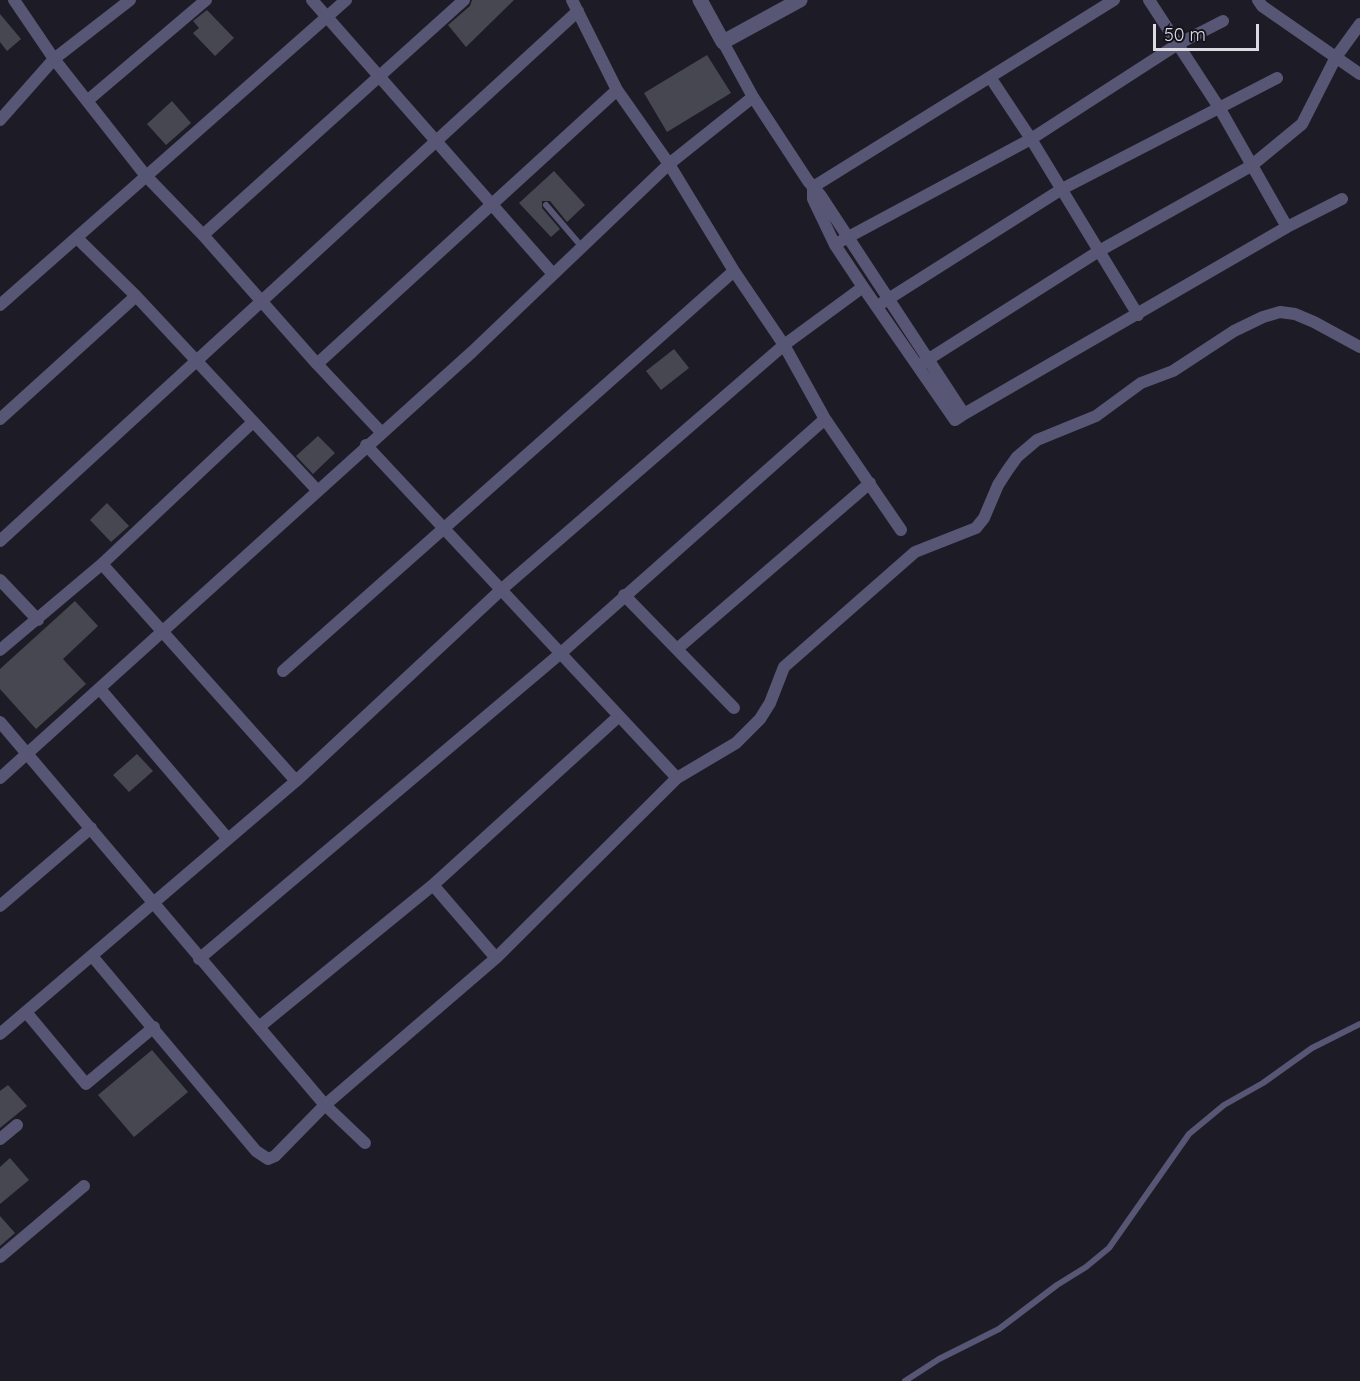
<!DOCTYPE html>
<html>
<head>
<meta charset="utf-8">
<style>
  body { margin:0 }
  #map { position:relative; width:1360px; height:1381px; overflow:hidden; background:#1d1c26; font-family:Quicksand,sans-serif }
  canvas { display:block }
  .scale { position:absolute; left:1153px; top:24px; width:106px; height:27px; box-sizing:border-box; border:3px solid #dcdbe2; border-top:0; padding-left:8px; font-size:18px; line-height:21px; white-space:nowrap; color:#dcdbe2; -webkit-text-stroke:4px #14131c; paint-order:stroke }
</style>
</head>
<body>
<div id="map">
<canvas width="1360" height="1381"></canvas>
<div class="scale">50 m</div>
</div>
<script>
const context = document.querySelector('canvas').getContext('2d');
context.lineJoin = 'round';
function fill(path, color) { context.fillStyle = color; context.fill(path, 'evenodd'); }
const shape = rows => new Path2D(rows.map(r => 'M' + r).join(''));
function stroke(path, color, width, dash) { context.strokeStyle = color; context.lineWidth = width; context.lineCap = dash ? 'butt' : 'round'; context.setLineDash(dash || []); context.stroke(path); }
fill(shape([
  [472,0,514,0,466,47,448,25,470,6],
  [207,10,234,38,215,56,193,33,199,28,193,21],
  [0,14,21,39,7,51,0,42],
  [707,55,731,93,667,132,644,93],
  [172,101,191,123,166,145,147,124],
  [554,171,585,205,567,222,550,201,542,201,542,208,560,229,551,237,519,203],
  [674,349,689,368,661,390,646,371],
  [318,436,335,453,313,474,296,456],
  [107,503,129,526,111,542,90,520],
  [75,601,98,626,63,659,86,684,36,729,0,689,0,669],
  [137,754,153,771,129,792,113,775],
  [152,1050,188,1092,134,1137,98,1095],
  [8,1085,27,1106,0,1128,0,1091],
  [10,1158,29,1180,0,1204,0,1167],
  [0,1216,15,1233,0,1246]
]), '#474752');
stroke(shape([
  [546,205,582,247],
  [905,1381,939,1359,999,1329,1057,1285,1086,1267,1109,1248,1189,1134,1224,1105,1263,1083,1312,1048,1360,1024]
]), '#585675', 6);
stroke(shape([
  [14,0,54,59,146,176,203,235,317,364,381,432],
  [312,0,553,274],
  [572,0,617,90,669,164,734,271,784,345,825,419,901,530],
  [1149,0,1220,109,1287,227],
  [1258,0,1262,6,1360,74],
  [723,42,753,97,808,181,821,196,964,414,955,420,863,287,835,245,813,199,813,187],
  [990,77,1031,139,1138,315],
  [87,101,206,0],
  [0,120,54,59,130,0],
  [813,187,1114,0],
  [203,235,464,0],
  [77,238,136,296,317,490],
  [841,241,1031,139,1178,44,1223,21],
  [882,303,1062,189,1277,78],
  [0,305,346,0],
  [317,364,617,90],
  [921,364,1099,251,1251,166,1302,124,1336,57,1360,24],
  [964,414,1287,227,1342,199],
  [0,419,136,296],
  [0,541,578,11],
  [102,564,296,781],
  [0,580,38,620],
  [624,595,734,708],
  [677,649,870,483],
  [0,650,102,564,253,422],
  [283,671,734,271],
  [100,689,228,839],
  [0,722,325,1105,365,1143],
  [0,778,472,352,669,164,753,97],
  [677,778,736,743,760,719,770,703,784,667,915,552,976,528,984,518,998,485,1007,471,1017,457,1037,440,1096,416,1141,383,1173,371,1234,331,1263,317,1280,312,1295,314,1314,322,1360,347],
  [433,885,496,958],
  [0,906,91,828],
  [92,956,256,1151,268,1159,275,1156,325,1105,496,958,677,778,366,445],
  [199,959,561,653,825,419],
  [26,1012,86,1084,154,1027],
  [259,1027,433,885,619,716],
  [0,1034,296,781,502,589,784,345,863,287],
  [0,1139,17,1125],
  [0,1257,84,1186]
]), '#585675', 12);
stroke(shape([
  [700,0,723,42,800,0]
]), '#585675', 15);
</script>
</body>
</html>
